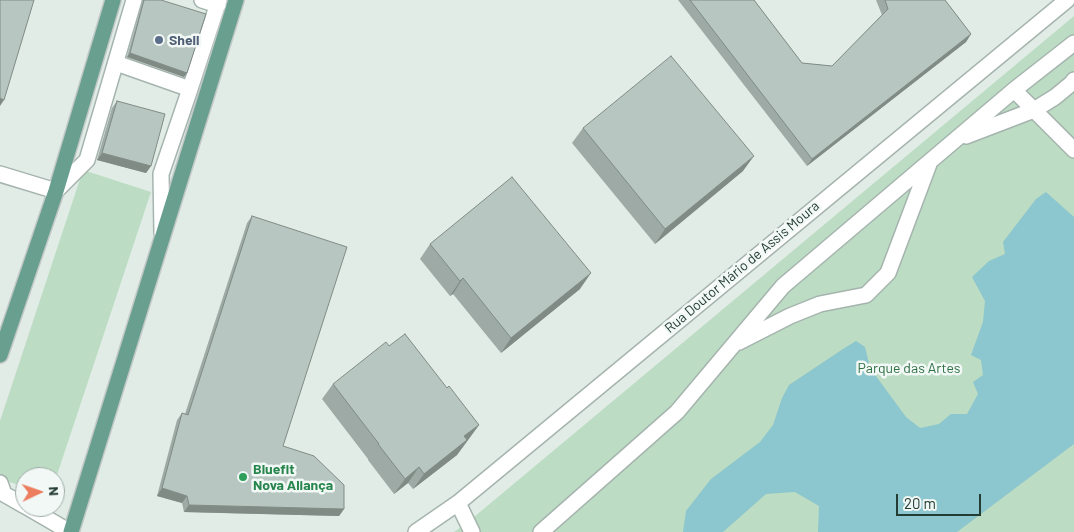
<!DOCTYPE html>
<html>
<head>
<meta charset="utf-8">
<style>
  body { margin:0 }
  #map { position:relative; width:1074px; height:532px; overflow:hidden; background:#e2ece7; font-family:Barlow,sans-serif }
  canvas { display:block }
  .north { position:absolute; left:15px; top:467px; width:50px; height:50px; box-sizing:border-box; background:#f2f8f5; border:1px solid #9fada8; border-radius:50%; rotate:87deg; font-size:14px; font-weight:700; line-height:20px; text-align:center; color:#233c34 }
  .north::after { content:''; display:block; margin:auto; width:18px; height:22px; background:#ec7d5f; clip-path:polygon(50% 0,100% 100%,50% 72%,0 100%) }
  .scale { position:absolute; left:896px; top:494px; width:85px; height:22px; box-sizing:border-box; border:2px solid #233c34; border-top:0; padding-left:6px; font-size:15px; line-height:18px; white-space:nowrap; color:#233c34; -webkit-text-stroke:4px #f2f8f5; paint-order:stroke }
</style>
</head>
<body>
<div id="map">
<canvas width="1074" height="532"></canvas>
<div class="north">N</div>
<div class="scale">20 m</div>
</div>
<script>
const context = document.querySelector('canvas').getContext('2d');
context.lineJoin = 'round';
function fill(path, color) { context.fillStyle = color; context.fill(path, 'evenodd'); }
const shape = rows => new Path2D(rows.map(r => 'M' + r).join(''));
function stroke(path, color, width, dash) { context.strokeStyle = color; context.lineWidth = width; context.lineCap = dash ? 'butt' : 'round'; context.setLineDash(dash || []); context.stroke(path); }
function drawText(font, color, halo, rows, align = 'center') {
  context.font = font + ' Barlow,sans-serif'; context.lineWidth = 5; context.setLineDash([]); context.textBaseline = 'middle'; context.strokeStyle = halo; context.fillStyle = color; for (const [text, x, y, turn = 0] of rows) {
    context.save(); context.translate(x, y); context.rotate((+turn || 0) * Math.PI / 180); context.textAlign = isNaN(turn) ? turn : align; if (halo) context.strokeText(text, 0, 0); context.fillText(text, 0, 0); context.restore();
  }
}
fill(shape([
  [1074,16,1074,532,454,532,468,522],
  [83,170,151,192,55,481,55,477,25,477,25,487,0,479,0,421]
]), '#bcdcc3');
fill(shape([
  [1046,192,1074,217,1074,444,957,532,818,532,819,506,795,492,766,494,723,532,683,532,686,511,711,479,760,442,773,425,782,398,789,385,843,349,856,341,865,347,870,368,906,417,920,428,939,424,951,414,967,414,978,394,973,382,983,375,981,360,971,355,983,322,985,301,972,277,989,261,1005,254,1003,242,1036,199]
]), '#8cc6ce');
const minor = shape([
  [202,0,218,5],
  [116,63,190,89],
  [1014,90,1074,150],
  [966,136,1034,110,1055,97,1072,83,1074,80],
  [0,174,56,191,87,160,134,0],
  [162,233,161,174,190,89,219,0],
  [739,342,790,316,820,304,866,295,888,273,929,164],
  [0,483,4,494,25,506],
  [458,503,472,532],
  [27,507,70,532],
  [416,532,458,503,1067,0],
  [541,532,677,412,783,286,1014,90,1074,43]
]);
const major = shape([
  [0,355,56,191,113,0],
  [71,532,236,0]
]);
stroke(minor, '#a5b4ae', 18);
stroke(major, '#c1c8c6', 18);
stroke(minor, '#fff', 15);
stroke(major, '#689f8f', 15);
fill(shape([
  [143,0,161,0,187,73,184,77,127,57],
  [678,0,754,0,802,63,832,66,882,15,876,0,945,0,971,34,966,42,807,166],
  [117,101,151,166,146,173,97,160,112,108],
  [583,128,743,171,655,244,572,143],
  [252,216,283,446,344,509,339,516,184,512,182,503,157,496,177,420,182,413,185,414,247,223],
  [430,244,580,289,501,353,453,294,450,296,420,259],
  [333,384,447,388,479,425,457,455,413,489,408,483,394,494,368,460,368,459,322,399]
]), '#9daaa5');
fill(shape([
  [971,34,966,42,807,166,812,159],
  [130,53,187,73,184,77,127,57],
  [0,98,4,100,0,106],
  [102,153,151,166,146,173,97,160],
  [754,156,743,171,655,244,665,229],
  [591,273,580,289,501,353,511,338],
  [463,278,453,294,450,296,460,281],
  [479,425,457,455,413,489,424,474,464,436],
  [419,467,408,483,394,494,405,479],
  [162,488,187,496,182,503,157,496],
  [189,505,344,509,339,516,184,512]
]), '#808b86');
const building = shape([
  [0,0,34,0,4,100,0,98,0,0],
  [144,0,161,0,206,14,187,73,130,53,144,0],
  [690,0,754,0,802,63,832,66,888,9,885,0,945,0,971,34,812,159,690,0],
  [671,56,754,156,665,229,583,128,671,56],
  [117,101,165,114,151,166,102,153,117,101],
  [512,177,591,273,511,338,463,278,460,281,430,244,512,177],
  [252,216,347,247,283,446,314,456,344,485,344,509,189,505,187,496,162,488,182,413,188,415,252,216],
  [405,334,447,388,449,386,479,425,464,436,467,440,424,474,419,467,405,479,378,444,379,444,333,384,386,342,389,346,405,334]
]);
fill(building, '#b7c6c0');
stroke(building, '#808b86', 1);
for (const [x, y, r, color] of [
  [159,40,5,"#5c6f8a"],
  [243,477,5,"#2e9e5b"]
]) { const dot = new Path2D(); dot.arc(x, y, r, 0, 2 * Math.PI); context.fillStyle = color; context.fill(dot); stroke(dot, '#f2f8f5', 2); }
drawText('bold 14px', '#4e5e75', '#f2f8f5', [
  ["Shell",169,40]
], 'left');
drawText('14px', '#233c34', '#f2f8f5', [
  ["Rua Doutor Mário de Assis Moura",742,267,-40]
]);
drawText('14px', '#2f7146', '#f2f8f5', [
  ["Parque das Artes",909,368]
]);
drawText('bold 14px', '#27864d', '#f2f8f5', [
  ["Bluefit",253,469],
  ["Nova Aliança",253,485]
], 'left');
</script>
</body>
</html>
